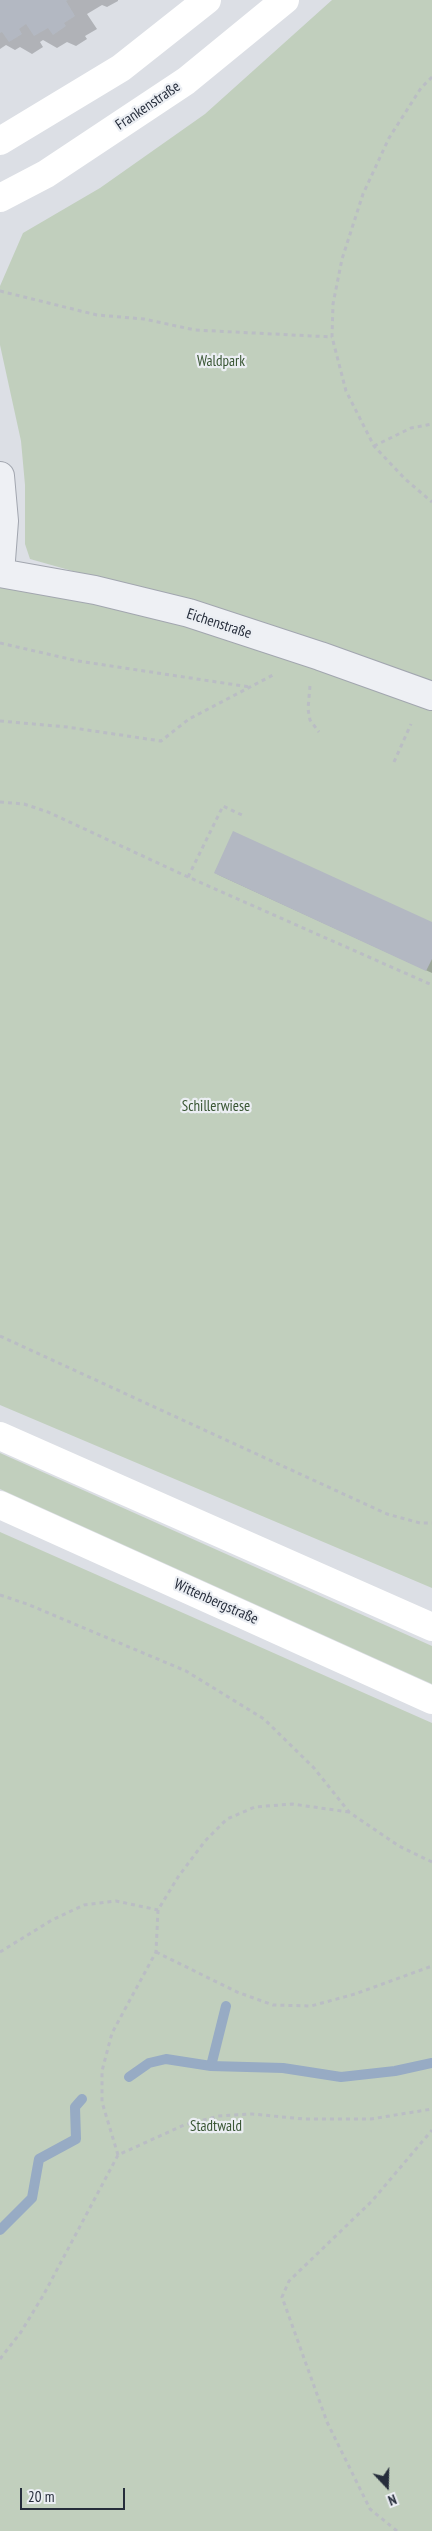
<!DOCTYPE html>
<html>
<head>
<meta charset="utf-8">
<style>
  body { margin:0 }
  #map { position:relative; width:432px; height:2531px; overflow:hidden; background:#dcdfe5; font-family:"PT Sans Narrow",sans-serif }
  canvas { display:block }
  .north { position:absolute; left:362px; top:2461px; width:50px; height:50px; -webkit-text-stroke:4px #ebeef3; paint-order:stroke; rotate:159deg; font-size:14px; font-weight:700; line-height:20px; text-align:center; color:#262d3b }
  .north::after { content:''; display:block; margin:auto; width:18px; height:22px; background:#262d3b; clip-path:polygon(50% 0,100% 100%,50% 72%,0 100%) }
  .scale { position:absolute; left:20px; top:2488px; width:105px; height:22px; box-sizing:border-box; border:2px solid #262d3b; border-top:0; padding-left:6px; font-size:15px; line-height:18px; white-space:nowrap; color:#262d3b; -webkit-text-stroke:4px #ebeef3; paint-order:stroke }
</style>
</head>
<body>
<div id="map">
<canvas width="432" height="2531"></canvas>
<div class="north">N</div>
<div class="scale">20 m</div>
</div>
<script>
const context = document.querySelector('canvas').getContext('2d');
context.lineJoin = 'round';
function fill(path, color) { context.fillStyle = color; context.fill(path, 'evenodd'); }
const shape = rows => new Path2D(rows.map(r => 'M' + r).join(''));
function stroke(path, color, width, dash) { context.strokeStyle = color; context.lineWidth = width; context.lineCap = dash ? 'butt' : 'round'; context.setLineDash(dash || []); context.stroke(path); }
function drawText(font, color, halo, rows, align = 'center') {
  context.font = font + ' "PT Sans Narrow",sans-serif'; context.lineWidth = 4.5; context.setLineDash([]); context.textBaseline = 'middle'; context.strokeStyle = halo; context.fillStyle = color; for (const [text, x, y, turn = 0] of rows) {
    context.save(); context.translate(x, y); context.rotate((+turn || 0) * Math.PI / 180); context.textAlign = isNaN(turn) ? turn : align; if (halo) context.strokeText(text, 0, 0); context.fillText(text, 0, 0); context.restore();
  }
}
fill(shape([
  [332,0,432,0,432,681,314,639,30,559,25,544,25,485,21,441,0,345,0,286,23,233,100,188,205,114],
  [0,558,432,703,432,1588,0,1405],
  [0,1453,432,1646,432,1684,0,1489],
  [0,1532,432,1723,432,2531,0,2531]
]), '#c1cfbd');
fill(shape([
  [0,0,118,0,118,1,107,7,102,5,87,14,97,29,85,36,87,39,76,46,67,42,57,48,43,40,40,42,43,47,32,54,20,47,15,50,6,45,0,49],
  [215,873,432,924,432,973,223,877]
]), '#0003');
stroke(shape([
  [211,2066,283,2068,341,2077,395,2071,432,2063],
  [129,2077,149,2063,166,2059,211,2066,226,2006],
  [0,2230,32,2198,39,2159,76,2139,75,2107,82,2099]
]), '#97abc4', 10);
fill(shape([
  [0,0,68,0,66,1,75,16,64,23,66,26,53,35,48,28,34,36,26,24,19,29,22,34,9,42,2,32,0,33],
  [233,831,432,922,432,959,426,971,214,873]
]), '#b3b8c2');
const minor = shape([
  [0,476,4,521,0,573],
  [0,573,95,590,189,613,320,656,432,696]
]);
stroke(minor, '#a2a6af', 30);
stroke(shape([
  [432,77,421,88,389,138,363,194,342,259,333,304,332,337,346,391,374,446,405,479,432,502],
  [0,291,97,315,144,319,195,330,332,337],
  [374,446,411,428,432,424],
  [0,643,78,661,250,687],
  [310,686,308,709,310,720,319,732],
  [0,721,67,727,161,741,189,719,273,675],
  [394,762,411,724],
  [0,802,24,804,48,812,188,877,432,985],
  [188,877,223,806,244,816],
  [0,1336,387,1514,420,1523,432,1523],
  [0,1595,27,1604,186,1671,264,1719,314,1768,349,1812,399,1846,432,1862],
  [0,1952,52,1920,84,1905,116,1901,158,1910],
  [156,1952,237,1992,273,2005,311,2006,355,1994,432,1966],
  [118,2155,102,2102,102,2071,112,2033,156,1952,158,1910,178,1877,205,1841,227,1819,255,1807,292,1804,349,1812],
  [0,2359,21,2332,44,2294,118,2155,184,2125,219,2116,252,2114,304,2119,371,2119,432,2109],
  [397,2531,370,2509,327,2422,282,2297,289,2281,372,2201,432,2130]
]), '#babdc4', 3, [4, 4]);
stroke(minor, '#eef0f4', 28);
stroke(shape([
  [0,141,121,68,207,0],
  [0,198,46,174,186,81,285,0],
  [0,1436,432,1627],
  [0,1505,432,1700]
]), '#fff', 28);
drawText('15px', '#262d3b', '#ebeef3', [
  ["Frankenstraße",148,106,-34],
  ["Eichenstraße",219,624,18],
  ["Wittenbergstraße",216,1602,24]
]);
drawText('15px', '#395634', '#ebeef3', [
  ["Waldpark",221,362],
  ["Schillerwiese",216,1107],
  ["Stadtwald",216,2127]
]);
</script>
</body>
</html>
